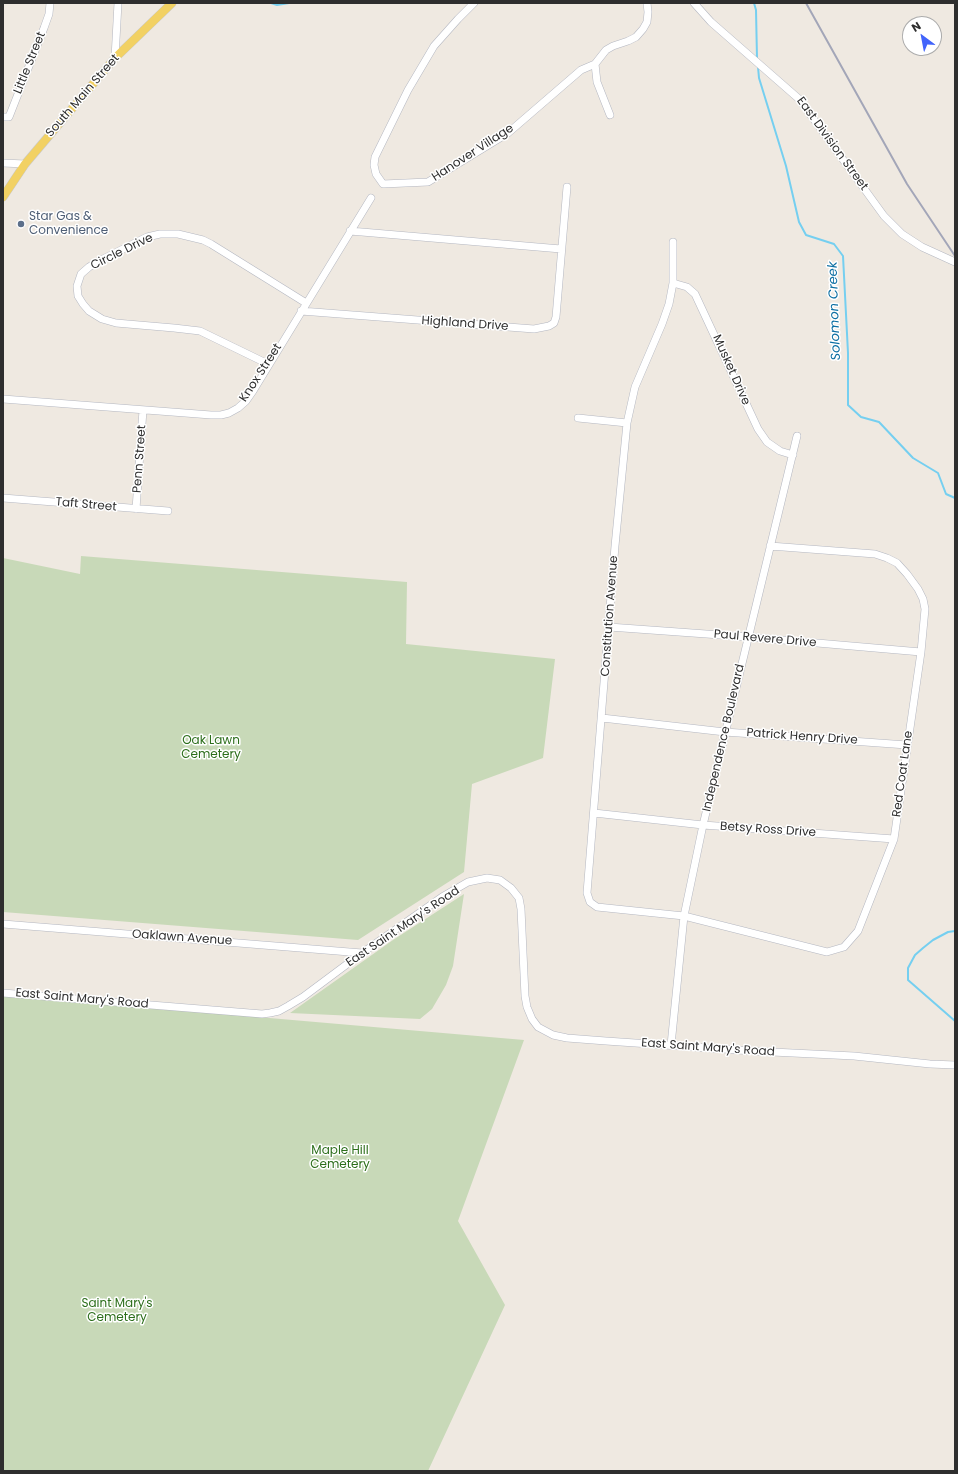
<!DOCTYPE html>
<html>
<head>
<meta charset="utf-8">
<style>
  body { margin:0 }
  #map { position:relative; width:958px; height:1474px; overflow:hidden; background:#efe9e1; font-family:Poppins,sans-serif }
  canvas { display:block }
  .frame { position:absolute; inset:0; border:4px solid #2e2e2e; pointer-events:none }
  .north { position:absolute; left:902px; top:16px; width:40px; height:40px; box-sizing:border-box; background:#fff; border:1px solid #ababab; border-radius:50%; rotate:328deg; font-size:11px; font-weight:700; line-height:16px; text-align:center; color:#2e2e2e }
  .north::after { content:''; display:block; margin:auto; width:14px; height:18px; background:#4264fb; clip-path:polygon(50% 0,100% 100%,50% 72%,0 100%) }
</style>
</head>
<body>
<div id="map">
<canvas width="958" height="1474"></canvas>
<div class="frame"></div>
<div class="north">N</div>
</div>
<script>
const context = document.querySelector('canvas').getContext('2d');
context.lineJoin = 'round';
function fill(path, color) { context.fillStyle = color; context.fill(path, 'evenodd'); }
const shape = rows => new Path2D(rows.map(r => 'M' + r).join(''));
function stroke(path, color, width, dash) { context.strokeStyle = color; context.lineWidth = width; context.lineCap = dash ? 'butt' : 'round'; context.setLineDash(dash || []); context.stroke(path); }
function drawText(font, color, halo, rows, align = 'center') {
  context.font = font + ' Poppins,sans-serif'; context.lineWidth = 3; context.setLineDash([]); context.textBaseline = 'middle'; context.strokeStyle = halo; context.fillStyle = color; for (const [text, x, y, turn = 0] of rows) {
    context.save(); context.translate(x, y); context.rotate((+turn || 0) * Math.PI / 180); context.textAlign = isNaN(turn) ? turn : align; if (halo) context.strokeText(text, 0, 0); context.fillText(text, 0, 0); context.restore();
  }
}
fill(shape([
  [81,556,407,582,406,644,555,659,543,758,472,784,464,872,358,940,3,912,3,558,80,574],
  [464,894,453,966,446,985,432,1009,420,1019,290,1013,393,940],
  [3,995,524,1040,458,1221,505,1305,428,1471,3,1471]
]), '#c8d9b8');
stroke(shape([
  [271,3,277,5,289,3],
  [754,3,756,10,757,58],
  [758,67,759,78,786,166,799,222,806,235,834,244,843,256,848,353,848,405,861,417,879,422,913,458,938,473,946,494,955,498],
  [955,931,948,932,933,940,923,948,915,955,908,968,908,980,955,1021]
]), '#75cff0', 2);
const minor = shape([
  [474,3,458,19,434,46,408,90,375,157,374,165,376,174,383,184,428,182,508,133,581,70,595,64,606,50,613,46,628,41,636,37,643,29,647,22,648,12,647,3],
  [694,3,711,22,799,99,884,216,902,234,922,247,955,262],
  [115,58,118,3],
  [595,64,597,82,610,115],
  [3,117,9,117,44,28,49,14,50,3],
  [3,163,25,164],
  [350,231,561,249],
  [673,242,673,283,669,304,662,324,635,387,627,423,615,546,587,893,590,902,597,907,684,916,827,952,844,947,858,931,894,839,921,652,925,609,923,599,918,589,907,574,897,563,887,558,875,554,770,546],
  [673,283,687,287,695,294,758,429,767,442,780,451,793,455],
  [301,311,534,329,549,326,554,323,556,317,567,187],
  [268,364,200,331,174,328,116,323,102,319,89,311,83,304,78,296,77,286,81,274,89,267,99,261,147,237,160,234,178,234,203,240,211,244,306,303],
  [3,399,211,415,221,415,229,413,238,408,246,401,253,391,371,198],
  [578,418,627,423],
  [3,498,168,511],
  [136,509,143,410],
  [609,627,748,637,921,652],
  [602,718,725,732,907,745],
  [594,813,703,825,894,839],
  [3,924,362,953],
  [3,993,262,1014,270,1013,279,1011,288,1006,303,997,362,953,442,897,468,882,487,878,500,880,511,888,519,898,521,909,525,996,527,1007,532,1019,538,1027,553,1035,567,1038,606,1041,752,1051,854,1056,930,1064,955,1065],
  [671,1045,684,916,703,825,797,436]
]);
const major = shape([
  [3,197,25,164,115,58,172,3]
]);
stroke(minor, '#b4b7c1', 8);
stroke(major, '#c9c9c9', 9);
stroke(minor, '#fff', 7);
stroke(major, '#f2d163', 8);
stroke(shape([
  [806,3,907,184,955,256]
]), '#a3a6b8', 2);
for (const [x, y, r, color] of [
  [21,224,4,"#5c6f8a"]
]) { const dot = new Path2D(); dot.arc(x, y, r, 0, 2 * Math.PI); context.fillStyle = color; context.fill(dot); stroke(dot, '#fff', 1.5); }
drawText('12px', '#2e2e2e', '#fff', [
  ["Little Street",30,63,-68],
  ["South Main Street",83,96,-49],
  ["East Division Street",832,144,54],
  ["Hanover Village",473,153,-33],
  ["Circle Drive",122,252,-26],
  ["Highland Drive",465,324,4],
  ["Musket Drive",731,370,66],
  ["Knox Street",261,373,-57],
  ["Penn Street",140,459,-86],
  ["Taft Street",86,505,5],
  ["Constitution Avenue",610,616,-86],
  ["Paul Revere Drive",765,639,5],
  ["Patrick Henry Drive",802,737,4],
  ["Independence Boulevard",724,738,-77],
  ["Red Coat Lane",903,774,-82],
  ["Betsy Ross Drive",768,830,4],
  ["East Saint Mary's Road",403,927,-34],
  ["Oaklawn Avenue",182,938,4],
  ["East Saint Mary's Road",82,999,5],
  ["East Saint Mary's Road",708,1048,4]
]);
drawText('12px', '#4e5e75', '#fff', [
  ["Star Gas &",29,217],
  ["Convenience",29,231]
], 'left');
drawText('12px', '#2c6e1b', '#fff', [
  ["Oak Lawn",211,741],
  ["Cemetery",211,755],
  ["Maple Hill",340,1151],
  ["Cemetery",340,1165],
  ["Saint Mary's",117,1304],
  ["Cemetery",117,1318]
]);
drawText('italic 13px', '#0d6fa3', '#fff', [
  ["Solomon Creek",835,311,-92]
]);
</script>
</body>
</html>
